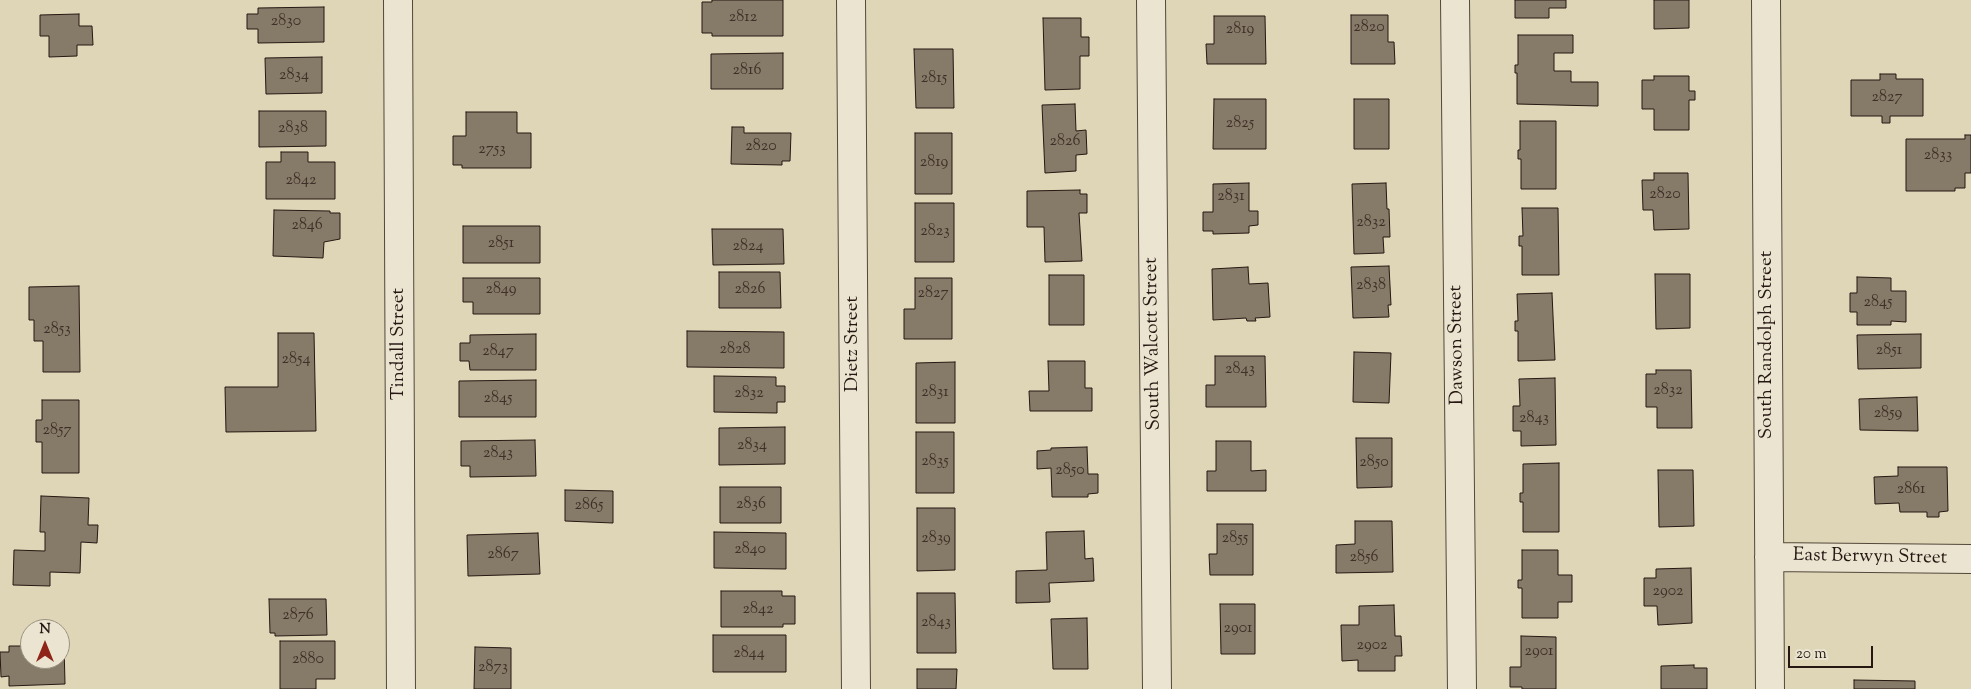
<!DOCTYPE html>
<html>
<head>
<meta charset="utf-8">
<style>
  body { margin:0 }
  #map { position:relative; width:1971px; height:689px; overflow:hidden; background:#ded6b7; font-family:"Sorts Mill Goudy",serif }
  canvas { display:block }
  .north { position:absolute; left:20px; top:619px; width:50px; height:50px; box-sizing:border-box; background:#eae4d0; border:1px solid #9c9284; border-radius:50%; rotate:0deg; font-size:14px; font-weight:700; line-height:20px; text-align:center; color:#261712 }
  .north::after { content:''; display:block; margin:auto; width:18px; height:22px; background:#8f2418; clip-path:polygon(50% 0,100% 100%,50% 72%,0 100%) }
  .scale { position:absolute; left:1788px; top:646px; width:85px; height:22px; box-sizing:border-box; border:2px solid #261712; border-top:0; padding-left:6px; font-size:15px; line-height:18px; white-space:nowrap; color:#261712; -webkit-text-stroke:4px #eae4d0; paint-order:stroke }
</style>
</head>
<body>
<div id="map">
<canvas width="1971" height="689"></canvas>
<div class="north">N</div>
<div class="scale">20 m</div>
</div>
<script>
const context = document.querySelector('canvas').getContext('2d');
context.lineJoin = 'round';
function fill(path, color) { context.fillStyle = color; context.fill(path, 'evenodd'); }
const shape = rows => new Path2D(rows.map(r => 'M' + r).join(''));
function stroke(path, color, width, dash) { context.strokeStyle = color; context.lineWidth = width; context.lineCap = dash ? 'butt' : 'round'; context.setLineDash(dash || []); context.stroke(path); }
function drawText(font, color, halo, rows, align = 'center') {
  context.font = font + ' "Sorts Mill Goudy",serif'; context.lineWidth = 4.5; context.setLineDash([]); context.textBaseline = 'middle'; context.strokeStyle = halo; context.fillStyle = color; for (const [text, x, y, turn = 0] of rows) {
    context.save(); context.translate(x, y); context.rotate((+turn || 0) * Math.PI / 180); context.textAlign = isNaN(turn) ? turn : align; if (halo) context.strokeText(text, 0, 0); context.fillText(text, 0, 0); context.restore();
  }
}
const building = shape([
  [712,0,783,0,783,36,712,36,712,33,702,33,702,2,712,2,712,0],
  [1515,0,1566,0,1566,8,1549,8,1549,18,1515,18,1515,0],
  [1654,0,1689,0,1689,28,1654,29,1654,0],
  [324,7,324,42,258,43,258,29,247,29,247,14,258,14,258,8,324,7],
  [79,14,79,26,92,26,93,45,77,45,77,56,49,57,49,36,40,36,40,15,79,14],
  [1351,15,1388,15,1388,42,1394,42,1395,64,1351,64,1351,15],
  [1214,16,1265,16,1266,64,1207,64,1206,44,1214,44,1214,16],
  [1043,18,1081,18,1081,37,1089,37,1089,56,1080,56,1080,89,1045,90,1043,18],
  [1518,35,1573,35,1573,53,1554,53,1554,71,1571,71,1571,82,1598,82,1598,106,1517,104,1517,73,1515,73,1515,65,1518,65,1518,35],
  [914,49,953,49,954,108,916,108,914,49],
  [783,53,783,89,711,89,711,54,783,53],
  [322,57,322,93,266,94,265,58,322,57],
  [1880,74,1896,74,1896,79,1923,79,1923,116,1890,116,1890,123,1882,123,1882,116,1851,116,1851,80,1880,80,1880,74],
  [1654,76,1689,76,1689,91,1695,91,1695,100,1689,100,1689,130,1654,130,1654,109,1642,109,1642,80,1654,80,1654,76],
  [1214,99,1266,99,1266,149,1213,149,1214,99],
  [1354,99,1389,99,1389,149,1354,149,1354,99],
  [1075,104,1076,131,1086,130,1087,154,1076,155,1076,171,1045,173,1042,105,1075,104],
  [259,111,326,111,326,146,259,147,259,111],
  [466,112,517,112,517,133,531,133,531,168,462,168,462,165,453,165,453,136,466,136,466,112],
  [1520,121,1556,121,1556,189,1521,189,1521,159,1518,159,1518,150,1520,150,1520,121],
  [732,127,744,127,744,133,791,133,790,161,782,161,782,165,731,164,732,127],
  [915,133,952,133,952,194,915,194,915,133],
  [1965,135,1971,135,1971,173,1965,173,1965,188,1955,188,1955,191,1906,191,1906,139,1965,139,1965,135],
  [281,152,308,152,308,162,335,162,335,199,266,199,266,162,281,162,281,152],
  [1654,173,1688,173,1689,229,1654,230,1653,210,1643,210,1642,180,1654,180,1654,173],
  [1249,183,1249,211,1258,211,1258,225,1249,226,1249,233,1213,234,1213,231,1203,231,1203,212,1213,212,1213,184,1249,183],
  [1386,183,1387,209,1389,209,1390,237,1383,237,1384,253,1354,254,1352,184,1386,183],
  [1080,190,1080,194,1087,194,1087,213,1079,213,1082,261,1045,262,1044,227,1027,227,1027,191,1080,190],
  [915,203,954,203,954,262,915,262,915,203],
  [1522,208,1558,208,1559,275,1522,275,1522,246,1519,246,1519,236,1523,236,1522,208],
  [274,210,330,211,330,213,340,213,340,239,324,242,323,258,273,256,274,210],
  [463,226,540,226,540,263,463,263,463,226],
  [712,229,783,229,784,264,713,265,712,229],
  [1389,266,1391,305,1388,305,1389,317,1353,318,1351,267,1389,266],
  [1248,267,1249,284,1268,283,1270,317,1255,318,1256,321,1247,321,1246,318,1213,320,1212,269,1248,267],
  [719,272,780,272,781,308,719,308,719,272],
  [1655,274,1690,274,1690,328,1656,329,1655,274],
  [1049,275,1084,275,1084,325,1049,325,1049,275],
  [1857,277,1891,278,1891,291,1906,291,1906,322,1891,321,1891,325,1857,325,1857,312,1850,312,1850,293,1857,293,1857,277],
  [463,278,540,278,540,314,473,314,473,302,463,302,463,278],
  [915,278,952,278,952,339,904,339,904,309,915,309,915,278],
  [79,286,80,372,43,372,43,341,34,341,34,320,29,320,29,287,79,286],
  [1552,293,1555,360,1518,361,1518,331,1515,331,1515,321,1518,321,1517,294,1552,293],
  [687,331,784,332,784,368,687,367,687,331],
  [278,333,314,333,316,431,226,432,225,387,278,387,278,333],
  [536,334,536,370,470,370,469,361,460,361,460,343,470,343,470,335,536,334],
  [1921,334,1921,368,1858,369,1857,335,1921,334],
  [1354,352,1391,353,1389,403,1353,402,1354,352],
  [1215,356,1265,356,1266,407,1206,407,1206,385,1215,385,1215,356],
  [1048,361,1085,361,1085,388,1092,388,1092,411,1030,411,1029,391,1049,391,1048,361],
  [955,362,955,423,916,423,916,363,955,362],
  [1656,370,1691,370,1692,428,1657,428,1657,407,1646,407,1646,374,1656,374,1656,370],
  [714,376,776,377,776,386,785,386,785,402,777,402,777,413,714,412,714,376],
  [1555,378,1556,445,1521,446,1521,431,1513,431,1513,406,1520,406,1519,379,1555,378],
  [536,380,536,417,459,417,459,381,536,380],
  [1917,397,1918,431,1860,430,1859,399,1917,397],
  [42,400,79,400,79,473,42,473,42,442,36,442,36,420,42,420,42,400],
  [785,427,785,464,719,465,719,428,785,427],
  [916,432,954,432,954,493,916,493,916,432],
  [1356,438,1392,438,1392,487,1357,488,1356,438],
  [535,440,536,476,470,477,470,466,461,466,461,441,535,440],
  [1216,441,1251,441,1251,471,1266,470,1266,491,1207,491,1207,471,1216,471,1216,441],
  [1087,447,1088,474,1098,474,1098,493,1088,494,1088,497,1052,497,1051,468,1037,469,1037,451,1051,450,1051,448,1087,447],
  [1559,463,1559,532,1523,532,1523,502,1520,502,1520,493,1523,493,1523,464,1559,463],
  [1898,467,1947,467,1948,511,1939,512,1939,517,1927,517,1927,512,1900,512,1899,503,1875,504,1874,477,1898,476,1898,467],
  [1658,470,1693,470,1694,526,1659,527,1658,470],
  [720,487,781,487,781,523,720,523,720,487],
  [565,490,613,491,613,523,565,521,565,490],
  [41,496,89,498,88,525,98,525,97,543,81,542,80,573,50,572,50,586,13,585,14,550,45,551,45,532,40,532,41,496],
  [917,508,955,508,955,570,917,571,917,508],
  [1355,521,1392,521,1393,572,1336,573,1336,545,1355,544,1355,521],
  [1217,524,1253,524,1253,575,1210,575,1209,554,1217,554,1217,524],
  [1084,531,1085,559,1093,558,1094,581,1049,583,1050,602,1016,603,1016,571,1047,570,1046,532,1084,531],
  [714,532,786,533,786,569,714,568,714,532],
  [538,533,540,574,468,576,467,535,538,533],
  [1522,550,1558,550,1558,575,1572,575,1572,602,1558,602,1558,618,1522,618,1522,588,1518,588,1518,580,1522,580,1522,550],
  [1691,568,1692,623,1658,625,1657,606,1644,606,1644,578,1656,578,1656,569,1691,568],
  [721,591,782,591,782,596,795,596,795,624,783,624,783,627,721,627,721,591],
  [917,593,955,593,956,653,917,653,917,593],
  [269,599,326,599,327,635,275,636,275,633,270,633,269,599],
  [1220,604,1255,604,1255,654,1221,654,1220,604],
  [1394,605,1395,636,1401,636,1402,656,1395,656,1395,671,1358,671,1358,660,1342,661,1341,625,1359,625,1359,606,1394,605],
  [1087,618,1088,669,1053,669,1051,619,1087,618],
  [713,635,786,635,786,672,713,672,713,635],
  [1521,636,1556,637,1556,689,1522,689,1522,687,1510,687,1510,667,1521,667,1521,636],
  [280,641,335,641,335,679,316,679,316,689,280,689,280,641],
  [60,645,64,645,65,684,9,686,9,676,1,677,0,652,9,652,9,646,30,646,30,659,60,659,60,645],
  [475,647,511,648,511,689,474,689,475,647],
  [1694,665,1694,668,1707,668,1707,689,1661,689,1661,666,1694,665],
  [917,669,957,669,956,689,917,689,917,669],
  [1854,680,1915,681,1915,689,1854,689,1854,680]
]);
fill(building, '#867a68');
stroke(building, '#261712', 1);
const street = shape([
  [398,0,401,689],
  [851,0,856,689],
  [1151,0,1157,689],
  [1455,0,1462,689],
  [1766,0,1770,689],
  [1769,557,1971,559]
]);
stroke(street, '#54473b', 30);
stroke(street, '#eae4d0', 28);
drawText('16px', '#3e3028', null, [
  ["2812",743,18],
  ["2830",286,22],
  ["2820",1369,28],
  ["2819",1240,30],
  ["2816",747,71],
  ["2834",294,76],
  ["2815",934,79],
  ["2827",1887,98],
  ["2825",1240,124],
  ["2838",293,129],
  ["2826",1065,142],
  ["2820",761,147],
  ["2753",492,150],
  ["2833",1938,156],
  ["2819",934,163],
  ["2842",301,181],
  ["2820",1665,195],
  ["2831",1231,197],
  ["2832",1371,223],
  ["2846",307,226],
  ["2823",935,232],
  ["2851",501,244],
  ["2824",748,247],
  ["2838",1371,286],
  ["2849",501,290],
  ["2826",750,290],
  ["2827",933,294],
  ["2845",1878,303],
  ["2853",57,330],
  ["2828",735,350],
  ["2851",1889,351],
  ["2847",498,352],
  ["2854",296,360],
  ["2843",1240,370],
  ["2832",1668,391],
  ["2831",935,393],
  ["2832",749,394],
  ["2845",498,399],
  ["2859",1888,414],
  ["2843",1534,419],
  ["2857",57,431],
  ["2834",752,446],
  ["2843",498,454],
  ["2835",935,462],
  ["2850",1374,463],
  ["2850",1070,471],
  ["2861",1911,490],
  ["2836",751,505],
  ["2865",589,506],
  ["2839",936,539],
  ["2855",1235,539],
  ["2840",750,550],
  ["2867",503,555],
  ["2856",1364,558],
  ["2902",1668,592],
  ["2842",758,610],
  ["2876",298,616],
  ["2843",936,623],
  ["2901",1238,629],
  ["2902",1372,646],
  ["2901",1539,652],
  ["2844",749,654],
  ["2880",308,660],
  ["2873",493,668]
]);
drawText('19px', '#261712', '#eae4d0', [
  ["Tindall Street",400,344,-90],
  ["Dietz Street",854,344,-90],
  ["South Walcott Street",1154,344,-91],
  ["Dawson Street",1458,345,-91],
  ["South Randolph Street",1768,345,-90],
  ["East Berwyn Street",1870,558,1]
]);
</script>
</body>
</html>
